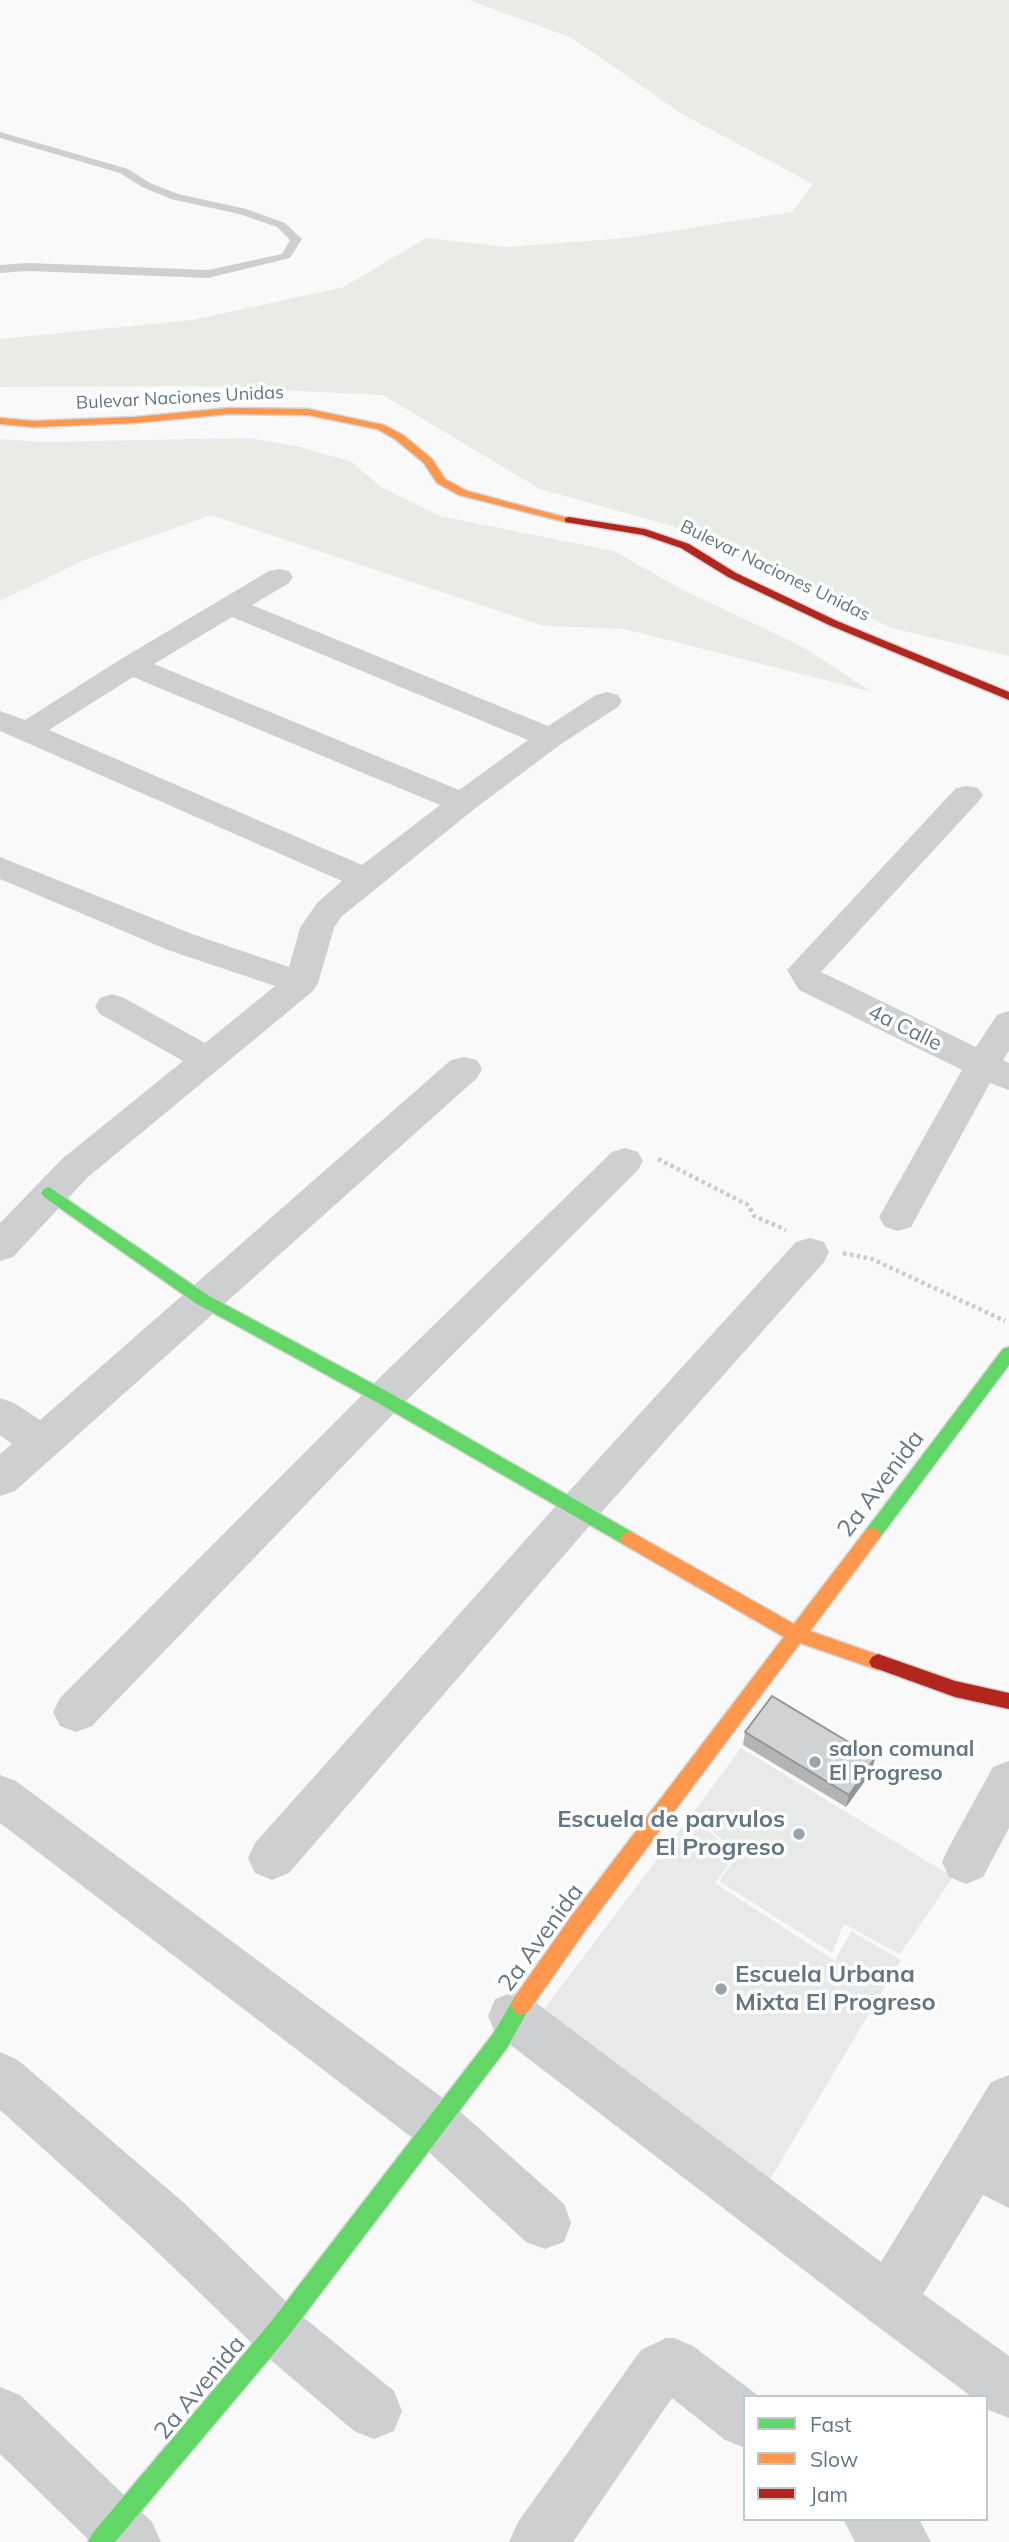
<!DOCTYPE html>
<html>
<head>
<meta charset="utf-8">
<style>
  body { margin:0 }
  #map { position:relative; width:1009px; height:2542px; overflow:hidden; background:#f9f9f9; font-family:Mulish,sans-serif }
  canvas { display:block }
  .legend { position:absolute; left:743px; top:2395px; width:245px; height:126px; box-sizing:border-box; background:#fff; border:2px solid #c1c8cd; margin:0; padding:9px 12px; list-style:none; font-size:21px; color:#657683 }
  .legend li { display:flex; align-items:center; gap:14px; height:35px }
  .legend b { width:35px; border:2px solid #c1c8cd }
</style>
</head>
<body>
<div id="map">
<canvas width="1009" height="2542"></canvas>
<ul class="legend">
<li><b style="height:9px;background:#63d668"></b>Fast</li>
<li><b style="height:9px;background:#ff974d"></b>Slow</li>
<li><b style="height:9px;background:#b3261e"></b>Jam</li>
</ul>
</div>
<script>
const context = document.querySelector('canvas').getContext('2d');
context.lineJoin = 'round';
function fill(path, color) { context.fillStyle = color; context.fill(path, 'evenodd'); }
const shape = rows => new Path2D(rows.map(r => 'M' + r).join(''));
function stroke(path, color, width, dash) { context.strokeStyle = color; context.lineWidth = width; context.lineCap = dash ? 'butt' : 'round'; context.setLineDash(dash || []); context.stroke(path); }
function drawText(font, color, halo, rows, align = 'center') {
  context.font = font + ' Mulish,sans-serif'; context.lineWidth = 7; context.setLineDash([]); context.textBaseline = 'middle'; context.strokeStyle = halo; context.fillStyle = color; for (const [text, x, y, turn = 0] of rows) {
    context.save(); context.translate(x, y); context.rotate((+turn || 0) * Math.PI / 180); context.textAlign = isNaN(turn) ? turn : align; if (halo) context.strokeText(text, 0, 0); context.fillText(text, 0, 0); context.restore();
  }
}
fill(shape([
  [741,1748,953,1877,900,1954,844,1924,832,1953,719,1881,739,1854,692,1814],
  [690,1816,736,1854,715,1883,835,1961,851,1931,901,1960,768,2183,537,2018]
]), '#e8e9e9');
fill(shape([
  [469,0,1009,0,1009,656,892,628,672,526,540,489,383,395,196,386,0,387,0,339,193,320,344,287,426,238,507,247,627,238,792,212,813,184,682,114,572,38],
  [248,438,296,446,352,462,381,487,440,516,614,551,681,589,801,646,872,692,624,629,544,626,211,515,84,560,0,601,0,439,42,442]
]), '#e8ebe6');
const fast = shape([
  [49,1187,209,1296,390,1393,635,1534,638,1539,635,1544,629,1546,623,1544,378,1403,197,1304,44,1197,41,1193,44,1189,49,1187],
  [1009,1347,1009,1365,878,1540,872,1542,866,1540,863,1535,866,1530,1003,1349,1009,1347],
  [521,1995,528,1998,531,2005,507,2048,286,2339,115,2542,88,2542,92,2534,270,2323,493,2034,514,1998,521,1995]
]);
const slow = shape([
  [229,408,308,409,384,425,403,435,432,459,445,479,467,491,575,520,569,523,459,495,437,483,424,463,395,439,377,429,308,415,229,414,135,423,34,427,0,424,0,418,34,421,135,417,229,408],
  [872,1528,878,1530,881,1535,878,1540,810,1631,884,1657,887,1662,884,1667,878,1670,800,1643,587,1928,528,2012,521,2015,514,2012,511,2005,514,1998,573,1914,784,1637,623,1544,620,1539,623,1534,629,1532,635,1534,794,1624,866,1530,872,1528]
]);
const jam = shape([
  [569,517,645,529,689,544,736,573,837,621,1009,692,1009,700,829,625,728,577,681,548,643,535,565,522,565,518,569,517],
  [878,1654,955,1681,1009,1693,1009,1709,955,1697,872,1667,869,1662,872,1657,878,1654]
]);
stroke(fast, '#d5d6d7', 3);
stroke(slow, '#d5d6d7', 3);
stroke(jam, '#d5d6d7', 3);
stroke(shape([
  [658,1159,748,1205,754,1216,786,1230],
  [843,1253,872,1259,1005,1321]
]), '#cbcccd', 4.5, [3.5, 3.5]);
fill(shape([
  [0,132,128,169,150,183,178,194,246,209,285,223,302,239,290,258,208,278,28,271,0,273,0,265,28,263,208,270,282,254,290,240,277,227,239,214,171,199,142,187,120,173,0,138,0,132]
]), '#cecfd0');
fill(shape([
  [279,569,289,571,293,577,289,583,252,605,548,726,596,695,607,692,618,695,622,701,618,707,561,744,473,810,341,917,334,928,318,983,313,991,88,1177,13,1257,0,1261,0,1223,62,1159,183,1061,100,1014,95,1006,100,998,112,994,124,998,205,1043,275,986,168,950,0,879,0,857,192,934,289,967,300,928,317,903,342,881,0,731,0,711,25,720,121,659,269,571,279,569],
  [232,617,528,740,459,790,154,664,232,617],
  [133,677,440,805,362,865,49,730,133,677],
  [967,786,978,788,983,795,978,802,821,972,976,1047,997,1015,1009,1011,1009,1051,1003,1060,1009,1063,1009,1090,990,1083,911,1227,898,1231,885,1227,879,1217,962,1070,799,990,787,970,956,788,967,786],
  [464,1057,477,1060,482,1069,477,1078,15,1491,0,1496,0,1454,12,1444,0,1435,0,1398,14,1403,40,1420,451,1060,464,1057],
  [625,1148,638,1152,643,1161,638,1170,398,1409,92,1726,76,1732,60,1726,53,1712,60,1698,370,1387,612,1152,625,1148],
  [810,1238,824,1242,829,1252,824,1262,592,1523,289,1873,272,1880,255,1873,248,1858,255,1843,562,1499,796,1242,810,1238],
  [1009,1761,1009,1828,983,1877,966,1884,949,1877,942,1862,949,1847,993,1767,1009,1761],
  [0,1775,16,1781,455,2107,564,2204,571,2223,564,2242,545,2249,526,2242,419,2143,0,1823,0,1775],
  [513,1992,531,1999,881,2262,991,2082,1009,2075,1009,2208,983,2195,923,2294,1009,2356,1009,2418,989,2410,986,2407,986,2397,972,2397,869,2320,495,2033,488,2016,495,1999,513,1992],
  [0,2052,18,2060,184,2203,297,2312,394,2391,402,2411,394,2431,374,2439,354,2431,259,2350,146,2241,0,2110,0,2052],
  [666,2338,674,2338,693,2346,760,2397,745,2397,745,2448,725,2440,672,2398,573,2542,509,2542,518,2522,641,2350,666,2338],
  [0,2387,20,2395,152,2522,161,2542,91,2542,0,2454,0,2387],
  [843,2519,919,2519,931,2542,855,2542,843,2519]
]), '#cecfd0');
fill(fast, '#63d668');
fill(slow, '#ff974d');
fill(jam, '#b3261e');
fill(shape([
  [745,1732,872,1771,846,1807,743,1745]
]), '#b3b5b5');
fill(shape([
  [875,1758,872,1771,846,1807,849,1795]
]), '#929394');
const building = shape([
  [772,1696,875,1758,849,1795,745,1732,772,1696]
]);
fill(building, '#d0d2d3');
stroke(building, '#929394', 2);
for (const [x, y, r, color] of [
  [815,1762,7,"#99a4ac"],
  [799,1834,7,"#99a4ac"],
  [721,1989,7,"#99a4ac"]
]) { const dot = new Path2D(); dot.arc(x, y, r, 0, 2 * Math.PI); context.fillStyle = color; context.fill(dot); stroke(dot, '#fff', 2.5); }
drawText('18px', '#657683', '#fff', [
  ["Bulevar Naciones Unidas",180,398,-3],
  ["Bulevar Naciones Unidas",775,571,26]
]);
drawText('21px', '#657683', '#fff', [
  ["4a Calle",905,1028,26]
]);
drawText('bold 21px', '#657683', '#fff', [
  ["salon comunal",829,1750],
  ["El Progreso",829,1774]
], 'left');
drawText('24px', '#657683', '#fff', [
  ["2a Avenida",881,1484,-53],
  ["2a Avenida",541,1938,-54],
  ["2a Avenida",200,2388,-50]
]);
drawText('bold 24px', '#657683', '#fff', [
  ["Escuela de parvulos",785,1820],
  ["El Progreso",785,1848],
  ["Escuela Urbana",735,1975,"left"],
  ["Mixta El Progreso",735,2003,"left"]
], 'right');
</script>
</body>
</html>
